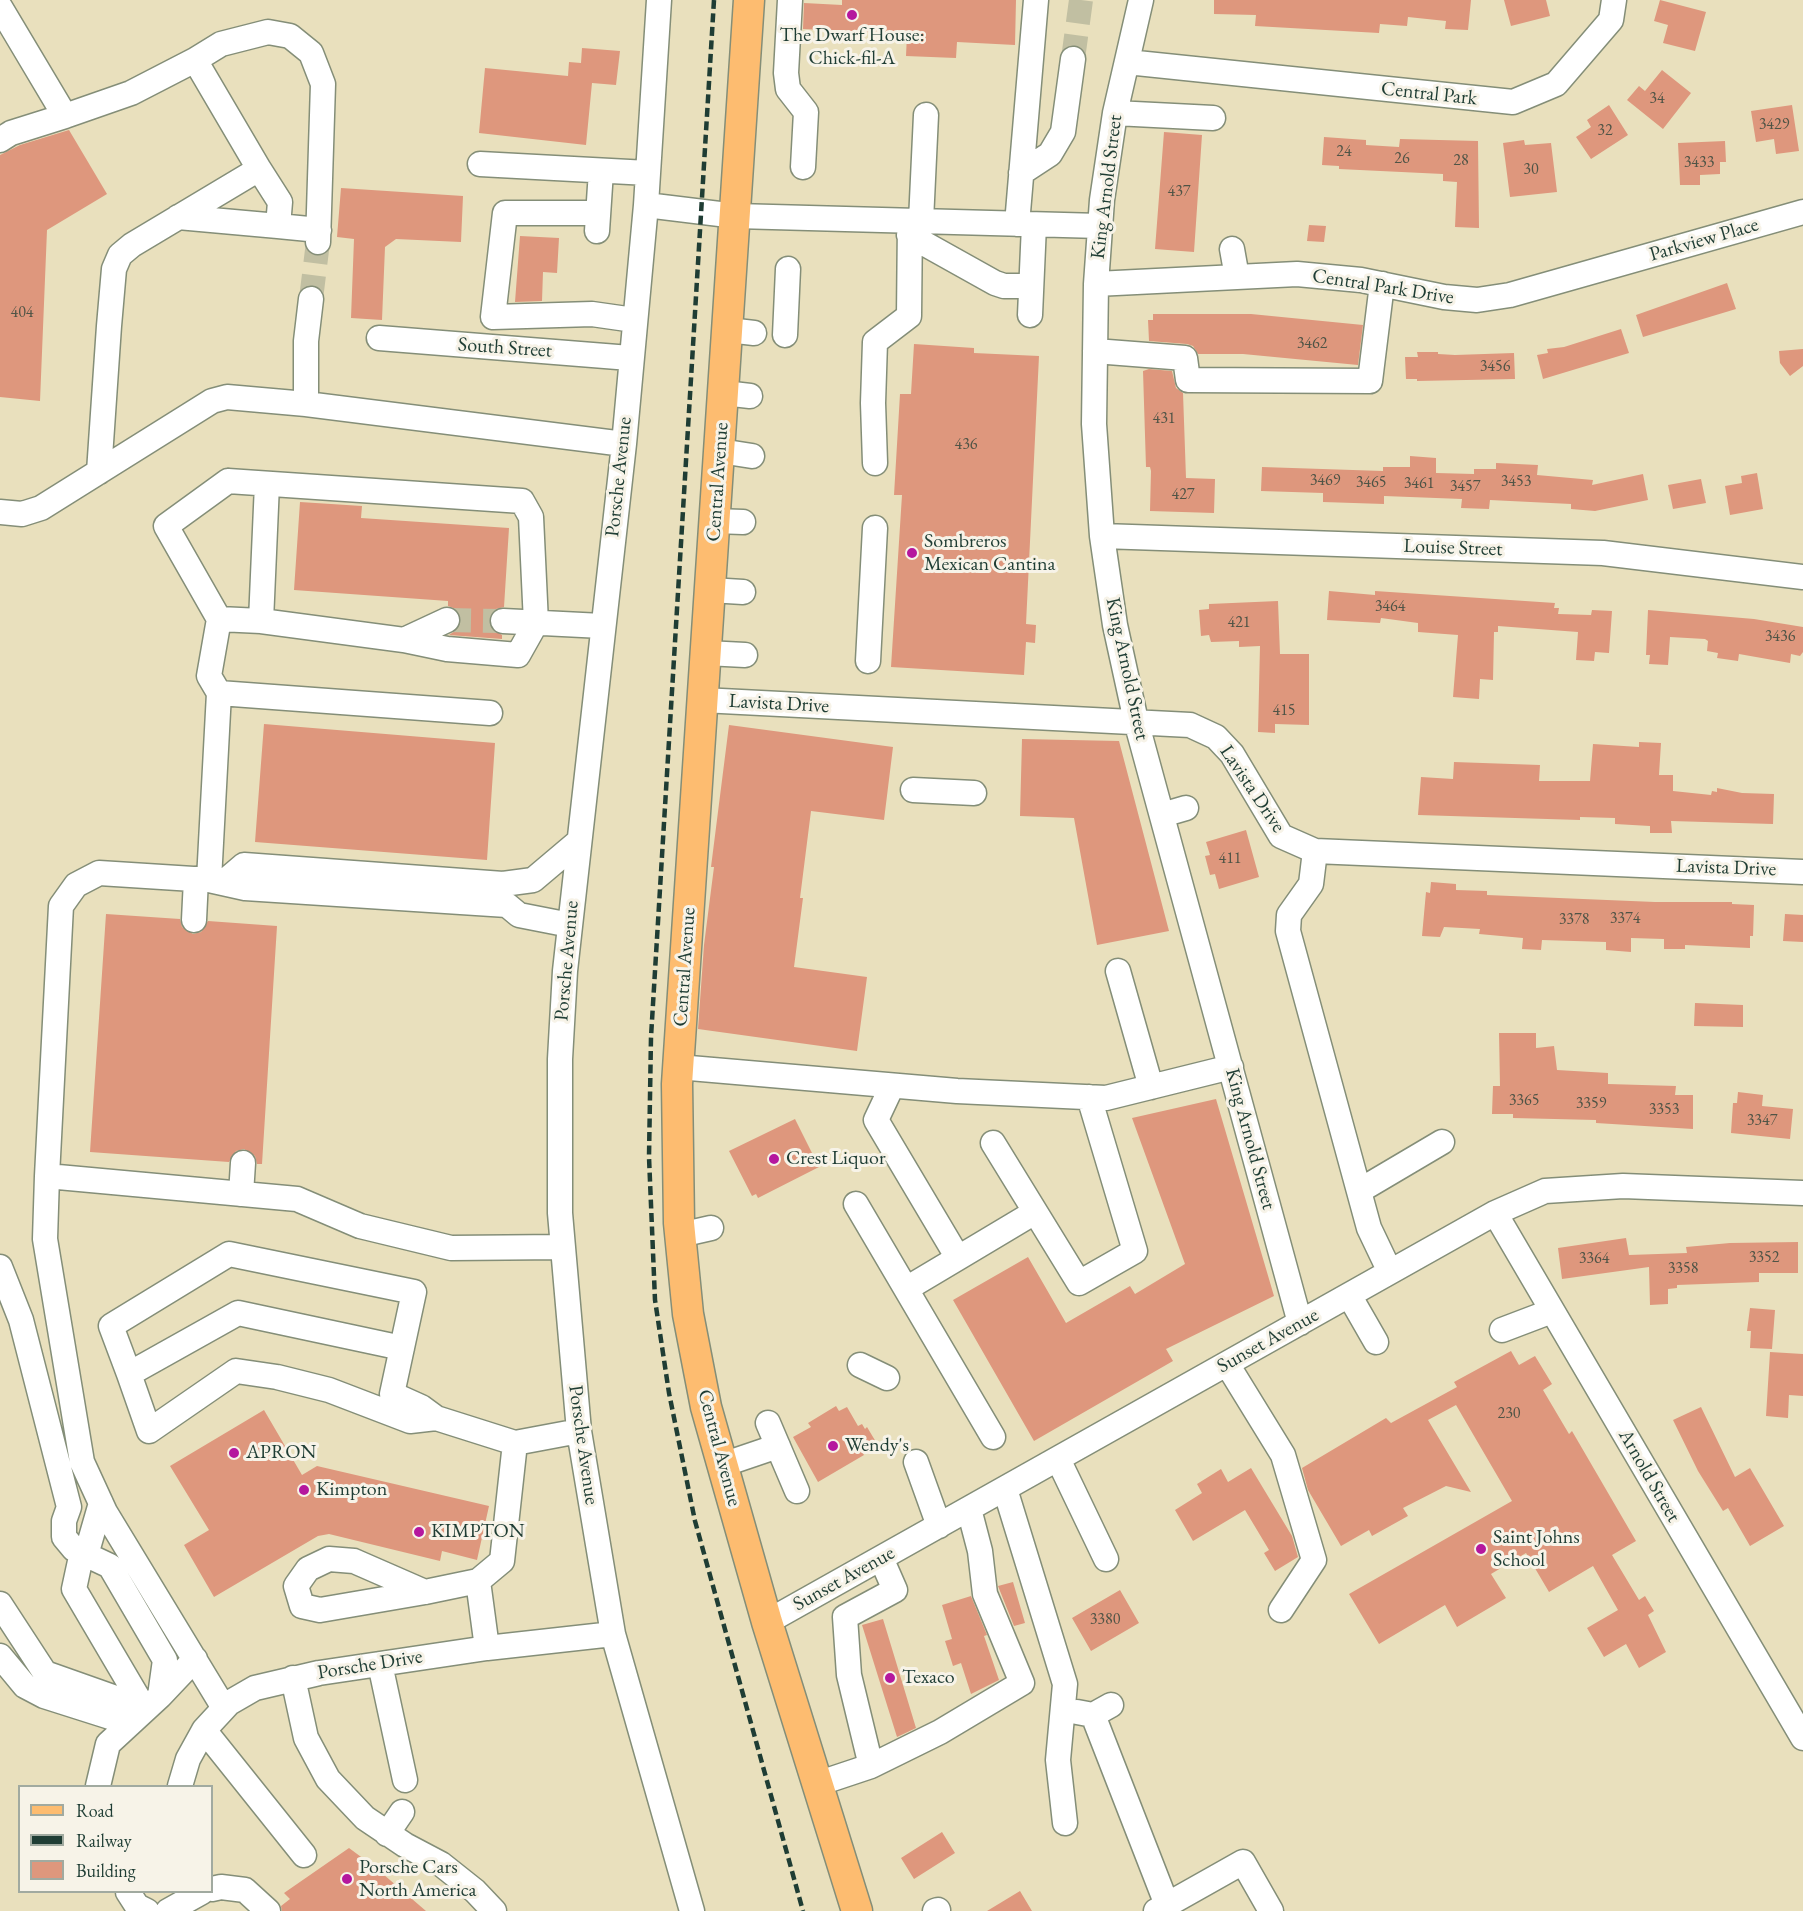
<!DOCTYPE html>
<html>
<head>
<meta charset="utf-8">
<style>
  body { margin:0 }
  #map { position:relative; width:1803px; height:1911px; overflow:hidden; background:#e9e0bd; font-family:"EB Garamond",serif }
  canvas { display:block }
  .legend { position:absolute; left:18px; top:1785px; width:195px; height:108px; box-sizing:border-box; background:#f7f3e8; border:2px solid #a1aaa0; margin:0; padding:8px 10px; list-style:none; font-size:18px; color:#1f3d34 }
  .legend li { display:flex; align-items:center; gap:12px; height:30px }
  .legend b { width:30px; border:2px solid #a1aaa0 }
</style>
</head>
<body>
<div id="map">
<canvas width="1803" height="1911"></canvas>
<ul class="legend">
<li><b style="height:8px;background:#fdbc70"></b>Road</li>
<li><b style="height:8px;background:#1f3d34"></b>Railway</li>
<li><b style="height:16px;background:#de977d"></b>Building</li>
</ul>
</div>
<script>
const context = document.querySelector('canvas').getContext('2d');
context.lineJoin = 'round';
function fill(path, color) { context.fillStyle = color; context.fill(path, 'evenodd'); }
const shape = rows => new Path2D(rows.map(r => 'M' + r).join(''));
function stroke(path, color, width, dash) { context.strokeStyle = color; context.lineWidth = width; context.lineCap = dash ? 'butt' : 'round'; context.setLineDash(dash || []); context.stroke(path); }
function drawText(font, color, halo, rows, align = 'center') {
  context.font = font + ' "EB Garamond",serif'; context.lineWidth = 6; context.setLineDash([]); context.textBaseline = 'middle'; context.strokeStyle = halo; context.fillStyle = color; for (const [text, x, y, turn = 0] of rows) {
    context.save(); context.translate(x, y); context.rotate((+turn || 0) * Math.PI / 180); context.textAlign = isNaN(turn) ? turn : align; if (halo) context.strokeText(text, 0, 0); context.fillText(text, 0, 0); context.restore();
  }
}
fill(shape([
  [842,0,1016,0,1015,45,957,42,956,58,906,56,907,34,803,29,804,3,842,5],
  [1214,0,1471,0,1468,30,1445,29,1446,21,1408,17,1407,26,1380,24,1379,33,1255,26,1256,15,1214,14],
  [1504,0,1546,0,1550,16,1511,26],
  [1660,0,1706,12,1695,51,1663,43,1668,25,1654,21],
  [582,48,620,51,616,85,592,83,586,145,479,133,485,68,568,76,569,62,581,63],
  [1662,70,1691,93,1663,129,1627,100,1639,86,1645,91],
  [1609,105,1628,135,1591,159,1576,137,1591,127,1587,120],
  [1792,105,1799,151,1776,154,1774,139,1756,142,1751,111],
  [69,130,107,194,47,230,40,401,0,397,0,155,20,145],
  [1164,132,1202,135,1194,252,1155,249],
  [1324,137,1366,140,1366,145,1399,147,1400,139,1478,141,1479,228,1455,227,1457,182,1443,181,1443,174,1339,169,1339,166,1322,165],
  [1524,140,1525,145,1551,143,1557,192,1510,197,1503,143],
  [1725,141,1726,162,1720,162,1720,174,1700,175,1700,185,1680,185,1678,143],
  [341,188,463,196,461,242,396,239,385,247,382,320,351,318,354,239,337,237],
  [1309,225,1326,226,1324,242,1307,241],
  [520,236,559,238,557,273,543,272,542,301,515,302],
  [1727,283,1736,309,1643,337,1636,315],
  [1153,314,1251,314,1363,325,1358,365,1243,354,1198,354,1193,346,1187,344,1149,341,1148,320,1153,320],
  [1621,329,1629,353,1543,379,1537,355,1548,353,1547,349,1564,347],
  [914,344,974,348,974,353,1039,356,1026,624,1036,625,1035,643,1026,642,1024,675,891,667,902,495,894,495,900,394,911,394],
  [1803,349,1803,366,1790,376,1780,363,1779,351],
  [1417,352,1438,352,1438,354,1455,355,1514,353,1515,379,1417,381,1417,379,1406,379,1405,357,1418,357],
  [1149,369,1172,371,1176,388,1183,393,1186,478,1215,479,1214,513,1150,511,1151,471,1150,467,1146,467,1143,371],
  [1410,456,1436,458,1436,473,1474,474,1474,469,1496,469,1496,463,1538,465,1537,475,1593,480,1592,485,1643,474,1648,500,1595,511,1571,509,1571,504,1490,500,1489,509,1461,508,1462,499,1384,496,1384,504,1323,502,1323,493,1261,491,1262,467,1383,471,1383,467,1410,467],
  [1757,473,1763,509,1730,515,1725,486,1742,483,1741,476],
  [1701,479,1706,503,1673,509,1668,485],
  [300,502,362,506,361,518,509,528,504,607,496,609,489,620,491,628,502,635,502,639,449,635,458,629,461,621,456,609,448,606,448,601,294,590],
  [1329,591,1375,595,1375,591,1555,603,1554,608,1559,608,1558,614,1591,615,1592,610,1612,611,1609,653,1595,652,1594,661,1576,660,1578,632,1498,626,1498,632,1494,632,1493,680,1480,679,1479,699,1453,697,1458,635,1418,632,1418,623,1381,618,1380,623,1327,620],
  [1278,601,1280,654,1309,654,1309,725,1275,724,1275,733,1258,732,1260,646,1239,647,1239,641,1211,642,1209,635,1201,636,1199,610,1209,609,1209,604],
  [1648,610,1754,619,1803,627,1803,652,1800,656,1791,654,1790,663,1739,654,1738,661,1717,658,1718,653,1707,651,1708,641,1705,639,1670,637,1668,665,1649,664,1650,655,1646,655],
  [264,724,495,743,487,860,255,842],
  [729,725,893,747,884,820,811,811,800,898,803,898,794,967,867,977,857,1051,698,1029,704,945,714,867,711,867],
  [1022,739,1119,741,1169,931,1097,945,1074,818,1020,816],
  [1639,742,1661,743,1659,775,1673,775,1673,791,1711,795,1712,791,1717,792,1717,788,1742,793,1774,794,1773,824,1671,821,1672,833,1650,833,1650,826,1615,824,1615,818,1580,817,1580,820,1418,815,1421,777,1453,779,1454,762,1540,765,1539,781,1590,781,1593,744,1639,747],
  [1246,830,1259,877,1219,889,1215,874,1210,875,1205,856,1210,855,1206,842],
  [1431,882,1456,884,1456,890,1487,891,1487,895,1655,902,1732,902,1732,904,1754,905,1753,936,1750,936,1750,948,1685,945,1685,949,1664,949,1664,939,1631,938,1631,952,1606,950,1606,942,1542,940,1541,950,1522,949,1523,938,1479,934,1480,929,1444,927,1440,937,1422,936,1426,892,1430,893],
  [106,914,180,919,182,927,193,934,201,932,208,921,277,926,262,1164,257,1164,255,1156,244,1149,236,1151,229,1162,90,1152],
  [1785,914,1803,915,1803,942,1783,941],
  [1695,1003,1743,1005,1743,1027,1694,1026],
  [1499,1033,1536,1033,1536,1048,1554,1046,1557,1070,1608,1073,1608,1084,1676,1086,1675,1095,1693,1095,1693,1129,1596,1123,1596,1120,1513,1118,1513,1114,1492,1114,1493,1086,1500,1086],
  [1738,1092,1763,1095,1762,1106,1793,1109,1790,1139,1731,1133,1733,1103,1737,1103],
  [1216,1099,1274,1296,1166,1349,1173,1361,1034,1441,953,1300,1028,1257,1066,1323,1130,1286,1135,1294,1185,1264,1132,1118],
  [795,1119,819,1167,758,1198,756,1194,752,1196,729,1151],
  [1626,1238,1629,1255,1687,1253,1686,1247,1730,1243,1798,1242,1798,1273,1759,1273,1759,1282,1677,1285,1677,1288,1668,1289,1668,1304,1650,1305,1649,1267,1562,1279,1558,1248],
  [1750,1308,1775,1310,1772,1349,1750,1348,1751,1331,1747,1331],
  [1511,1351,1519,1365,1535,1356,1552,1384,1543,1390,1569,1434,1572,1431,1636,1541,1612,1555,1639,1600,1645,1596,1654,1611,1648,1615,1666,1652,1639,1668,1626,1644,1604,1657,1587,1628,1618,1610,1593,1566,1549,1592,1526,1553,1491,1574,1506,1598,1457,1627,1445,1605,1379,1644,1349,1594,1512,1501,1456,1405,1428,1420,1471,1492,1446,1486,1403,1508,1408,1516,1372,1536,1369,1530,1341,1546,1308,1490,1302,1468,1386,1418,1391,1423,1457,1387,1454,1382],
  [1770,1352,1803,1354,1803,1396,1789,1395,1788,1418,1766,1416],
  [836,1406,839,1411,847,1407,858,1426,862,1424,865,1429,867,1427,876,1442,861,1450,864,1455,818,1482,793,1437,811,1427,808,1423],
  [1701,1407,1735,1477,1750,1468,1784,1526,1750,1546,1728,1508,1723,1511,1698,1471,1673,1420],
  [264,1410,302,1475,317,1466,489,1506,477,1560,442,1551,440,1561,329,1534,318,1536,214,1597,184,1545,209,1530,170,1466],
  [1251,1468,1292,1536,1298,1557,1275,1571,1264,1553,1269,1550,1245,1510,1193,1541,1175,1510,1202,1493,1197,1484,1221,1469,1228,1482],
  [1013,1582,1025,1623,1014,1626,998,1586],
  [1120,1590,1139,1623,1091,1651,1072,1618],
  [971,1596,987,1635,984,1636,999,1680,971,1694,961,1663,953,1666,945,1641,952,1639,942,1605],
  [883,1619,916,1728,897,1737,862,1625],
  [942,1832,955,1853,914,1879,901,1858],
  [349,1848,376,1868,426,1911,282,1911,281,1906,290,1899,284,1893],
  [1020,1891,1032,1911,987,1911]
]), '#de977d');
stroke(shape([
  [1073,59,1081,0],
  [311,299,318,242],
  [447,620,503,621]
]), '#c1bfa2', 24, [24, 12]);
const minor = shape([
  [659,0,646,205,624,444,565,971,560,1059,560,1213,579,1431,613,1634,692,1911],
  [790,0,786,73,788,89,806,112,803,167],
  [1141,0,1115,113,1102,200,1096,284,1094,424,1102,536,1115,625,1136,721,1300,1323],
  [0,7,65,116,11,133,0,140],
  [195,60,221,44,268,32,290,36,311,53,323,84,318,242],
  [1127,62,1513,102,1556,84,1611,20,1614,0],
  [1115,113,1213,118],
  [65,116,131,93,195,60,259,169,132,245,120,255,114,269,109,326,99,472],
  [480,164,648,173],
  [1021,173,1050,154,1063,132,1073,59],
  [646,205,736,216,1100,226],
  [598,213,505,213,493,317,592,314,634,320],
  [178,217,278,226,280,202,259,169],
  [921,221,926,115],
  [1017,224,1036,0],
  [278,226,319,230],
  [597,231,601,171],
  [909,235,995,283,1004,286,1031,286],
  [1232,249,1237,277],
  [1096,284,1297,274,1361,280,1444,297,1477,300,1510,295,1803,212],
  [1030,315,1034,225],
  [728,330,754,333],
  [785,335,788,269],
  [379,338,630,358],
  [1095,351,1185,358,1188,380,1370,381,1382,284],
  [724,393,750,396],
  [306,404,306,341,311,299],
  [720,451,752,456],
  [875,463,873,403,875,342,909,316,910,221],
  [228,481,522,501,531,517,536,623,518,655,447,649,404,640,261,621,219,619,166,526,228,481],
  [0,512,22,514,41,508,212,401,227,397,306,404,624,444],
  [715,521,743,522],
  [1102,536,1603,553,1803,577],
  [710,590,743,592],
  [219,619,209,676,219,693],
  [261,621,267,484],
  [503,621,602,626],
  [404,640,447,620],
  [706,653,745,655],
  [868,661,875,528],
  [702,700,1190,725,1216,737,1232,754,1281,836,1315,851,1803,872],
  [913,790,974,793],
  [1162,815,1186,808],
  [1315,851,1311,884,1289,915,1288,931,1369,1228,1390,1272],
  [209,880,219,693,490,713],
  [224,882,244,865,503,884,533,880,578,842],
  [194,920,196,879],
  [1118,971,1151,1087],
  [678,1067,957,1091,1106,1098,1231,1067],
  [892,1086,876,1120,958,1258,1035,1212],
  [993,1143,1079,1283,1135,1251,1089,1097],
  [47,1176,45,1239,82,1462,105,1512,224,1708],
  [1359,1191,1442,1142],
  [241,1194,243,1163],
  [856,1204,906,1289],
  [1495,1213,1803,1738],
  [680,1235,711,1228],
  [562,1247,451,1248,360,1226,297,1199,47,1176,61,906,76,885,99,873,209,880,245,888,507,905,519,915,570,925],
  [958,1258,906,1289,993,1437],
  [0,1267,21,1320,69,1507,64,1521,64,1537,74,1549,110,1566,165,1660,160,1696],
  [1349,1295,1376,1342],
  [1502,1330,1552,1311],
  [402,1348,238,1313,129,1374,149,1431,236,1371,277,1377,329,1390,410,1421,436,1418,515,1443,579,1431],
  [1227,1364,1283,1455,1314,1560,1281,1610],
  [860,1365,887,1378],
  [129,1374,111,1326,229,1254,414,1292,392,1394,421,1407,436,1418],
  [768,1423,797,1491],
  [1058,1459,1106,1559],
  [916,1462,939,1526],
  [722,1465,778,1446],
  [1005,1489,1065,1684,1058,1760,1065,1823],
  [82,1552,74,1589,144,1708],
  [86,1555,101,1503],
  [478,1581,487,1648],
  [425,1592,354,1561,329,1559,308,1569,296,1586,302,1606,320,1610,425,1592,478,1581,502,1561,515,1443],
  [0,1604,45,1673,144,1708],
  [767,1622,1495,1213,1545,1191,1623,1186,1803,1193],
  [0,1656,25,1686,44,1696,129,1723],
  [380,1664,405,1780],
  [293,1678,306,1738,328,1779,365,1818,405,1845,441,1864,475,1891,494,1911],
  [1077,1712,1093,1715,1111,1705],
  [1093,1715,1167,1905],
  [204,1730,304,1855],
  [871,1766,940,1732,1022,1683,985,1594,980,1551,969,1509],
  [817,1784,871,1766,849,1675,845,1617,895,1590,881,1558],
  [98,1786,108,1744,160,1696,195,1659],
  [180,1786,188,1759,204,1730,229,1703,255,1688,319,1673,487,1648,613,1634],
  [387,1834,402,1812],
  [212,1889,221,1887,245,1890,268,1911],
  [128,1892,137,1906,147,1911],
  [168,1911,202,1892],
  [935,1911,938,1910],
  [1156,1911,1243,1862,1271,1911]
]);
const major = shape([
  [749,0,677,1084,679,1223,688,1314,706,1407,767,1622,857,1911]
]);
stroke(minor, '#848e78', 27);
stroke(major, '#848e78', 33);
stroke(minor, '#fff', 24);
stroke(major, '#fdbc70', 30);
stroke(shape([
  [714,0,651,1037,649,1157,655,1300,669,1393,695,1521,803,1911]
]), '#1f3d34', 4.5, [9, 4.5]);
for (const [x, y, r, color] of [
  [852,15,6,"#b5179e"],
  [912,553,6,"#b5179e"],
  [774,1159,6,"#b5179e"],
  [833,1446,6,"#b5179e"],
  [234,1453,6,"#b5179e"],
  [304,1490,6,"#b5179e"],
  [419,1532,6,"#b5179e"],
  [1481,1549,6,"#b5179e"],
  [890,1678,6,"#b5179e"],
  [347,1879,6,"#b5179e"]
]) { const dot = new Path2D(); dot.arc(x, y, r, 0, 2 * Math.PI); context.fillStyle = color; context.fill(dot); stroke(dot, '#f7f3e8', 2); }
drawText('16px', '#4f5446', null, [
  ["34",1657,99],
  ["3429",1774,125],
  ["32",1605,131],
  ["24",1344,152],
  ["26",1402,159],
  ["28",1461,161],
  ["3433",1699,163],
  ["30",1531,170],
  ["437",1179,192],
  ["404",22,313],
  ["3462",1312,344],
  ["3456",1495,367],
  ["431",1164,419],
  ["436",966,445],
  ["3469",1325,481],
  ["3453",1516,482],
  ["3465",1371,483],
  ["3461",1419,484],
  ["3457",1465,487],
  ["427",1183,495],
  ["3464",1390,607],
  ["421",1239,623],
  ["3436",1780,637],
  ["415",1284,711],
  ["411",1230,859],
  ["3374",1625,919],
  ["3378",1574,920],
  ["3365",1524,1101],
  ["3359",1591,1104],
  ["3353",1664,1110],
  ["3347",1762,1121],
  ["3352",1764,1258],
  ["3364",1594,1259],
  ["3358",1683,1269],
  ["230",1509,1414],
  ["3380",1105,1620]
]);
drawText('20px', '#1f3d34', '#f7f3e8', [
  ["The Dwarf House:",852,36,"center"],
  ["Chick-fil-A",852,59,"center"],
  ["Sombreros",924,542],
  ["Mexican Cantina",924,565],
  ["Crest Liquor",786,1159],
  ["Wendy's",845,1446],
  ["APRON",246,1453],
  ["Kimpton",316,1490],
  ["KIMPTON",431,1532],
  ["Saint Johns",1493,1538],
  ["School",1493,1561],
  ["Texaco",902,1678],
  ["Porsche Cars",359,1868],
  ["North America",359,1891]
], 'left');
drawText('20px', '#1f3d34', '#f7f3e8', [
  ["Central Park",1429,94,6],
  ["King Arnold Street",1107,187,-83],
  ["Parkview Place",1704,240,-16],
  ["Central Park Drive",1383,287,9],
  ["South Street",505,348,4],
  ["Porsche Avenue",619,477,-84],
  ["Central Avenue",718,482,-86],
  ["Louise Street",1453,548,2],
  ["King Arnold Street",1127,669,78],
  ["Lavista Drive",779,704,3],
  ["Lavista Drive",1252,789,56],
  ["Lavista Drive",1726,868,2],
  ["Porsche Avenue",567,961,-85],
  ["Central Avenue",685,967,-86],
  ["King Arnold Street",1250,1139,75],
  ["Sunset Avenue",1268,1341,-29],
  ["Porsche Avenue",583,1445,82],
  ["Central Avenue",719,1448,75],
  ["Arnold Street",1649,1476,60],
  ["Sunset Avenue",844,1579,-29],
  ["Porsche Drive",370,1665,-9]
]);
</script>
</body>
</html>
